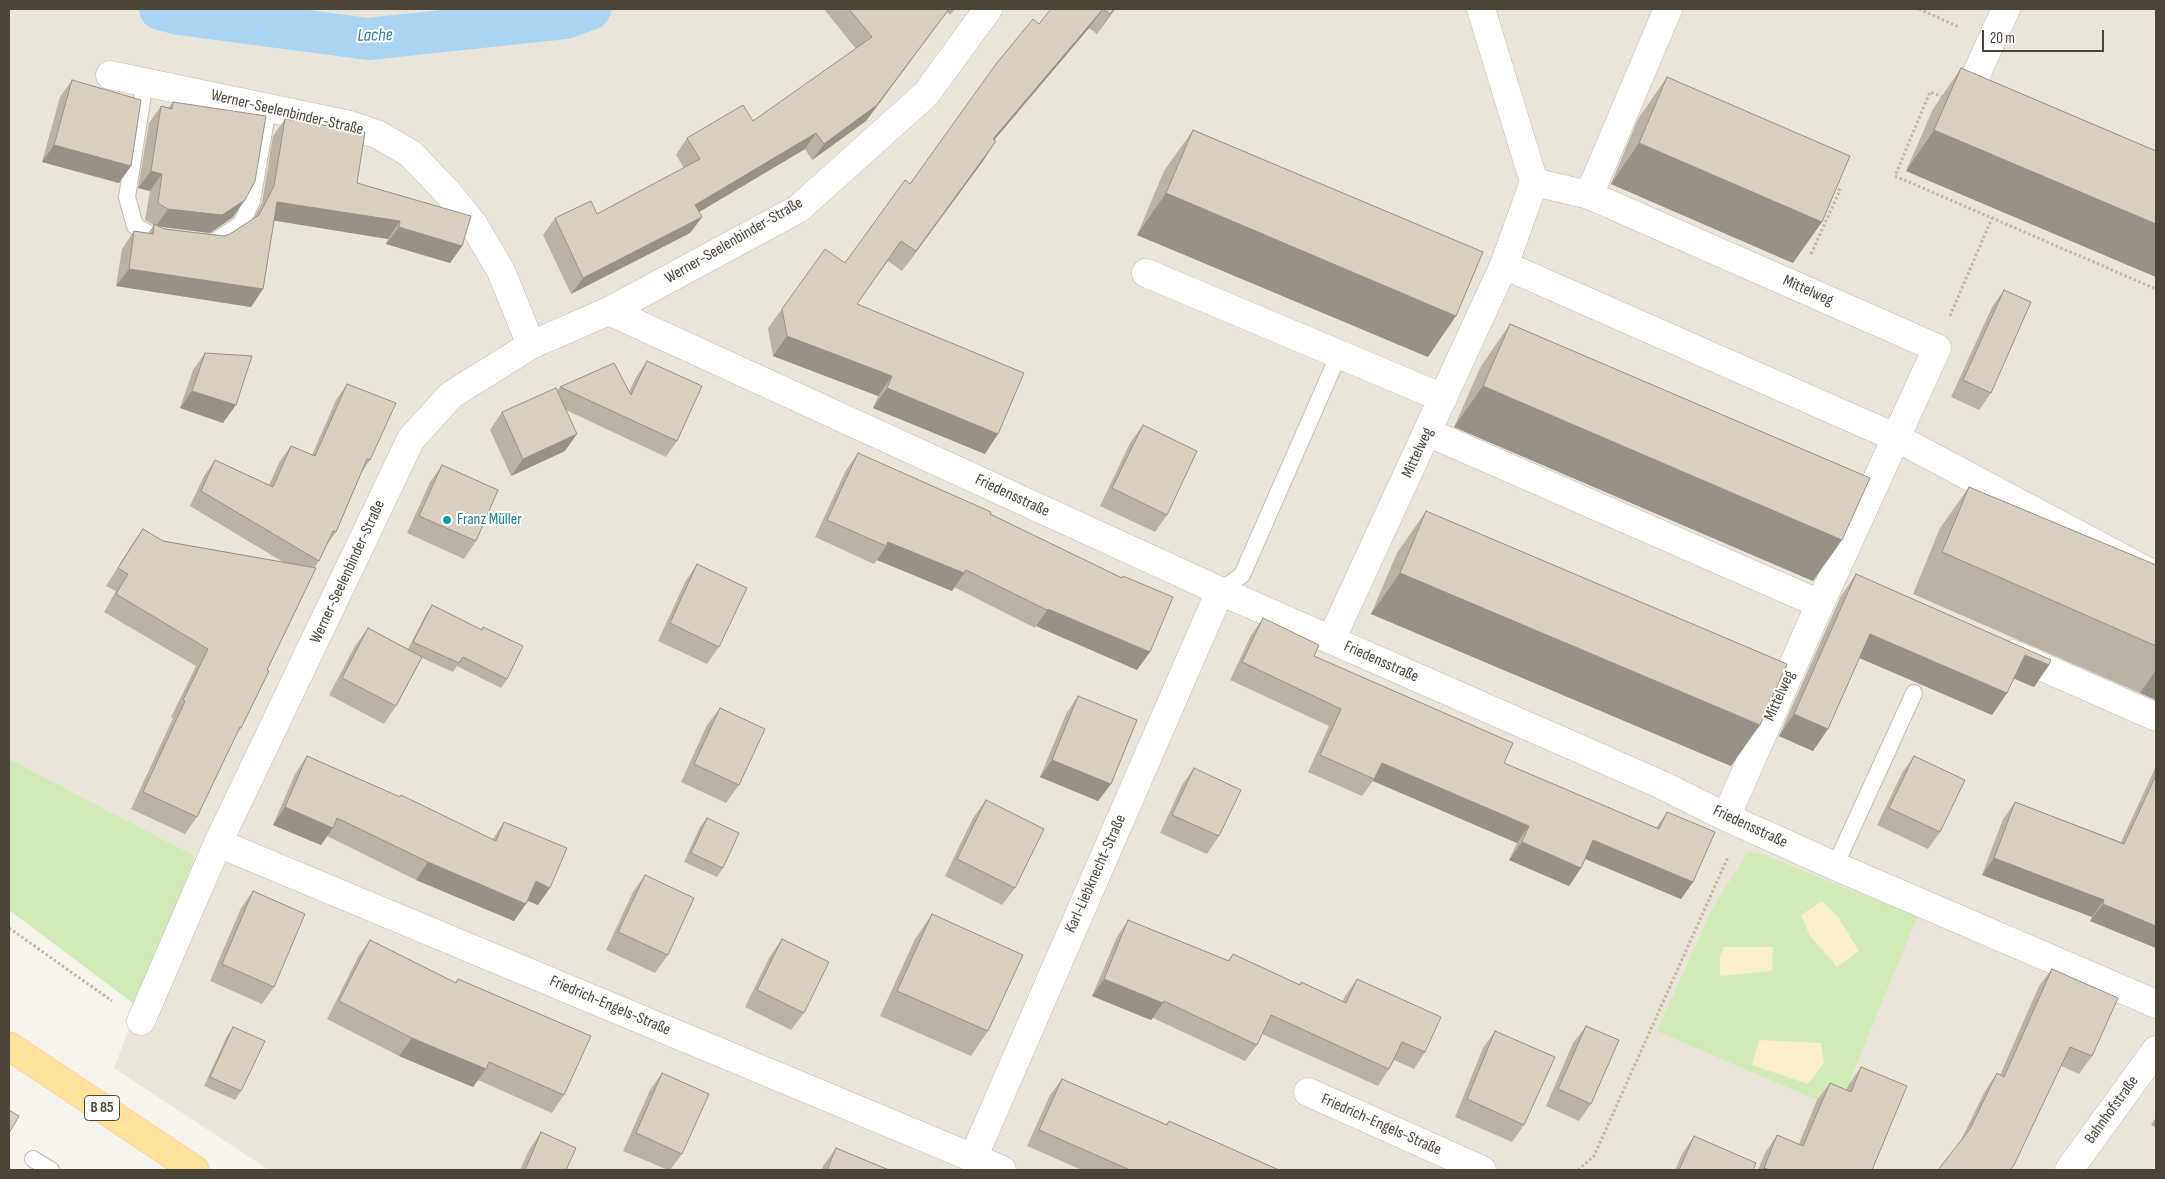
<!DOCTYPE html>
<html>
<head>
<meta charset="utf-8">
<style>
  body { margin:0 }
  #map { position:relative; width:2165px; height:1179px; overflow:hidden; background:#f6f3ec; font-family:"Sofia Sans Condensed",sans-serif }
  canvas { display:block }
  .frame { position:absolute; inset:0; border:10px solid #4b4439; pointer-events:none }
  .scale { position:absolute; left:1982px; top:30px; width:122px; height:22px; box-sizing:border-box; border:2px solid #4b4439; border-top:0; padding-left:6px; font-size:15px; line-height:18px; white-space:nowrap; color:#4b4439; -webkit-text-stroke:4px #fff; paint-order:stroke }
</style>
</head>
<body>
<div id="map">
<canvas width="2165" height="1179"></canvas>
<div class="frame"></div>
<div class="scale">20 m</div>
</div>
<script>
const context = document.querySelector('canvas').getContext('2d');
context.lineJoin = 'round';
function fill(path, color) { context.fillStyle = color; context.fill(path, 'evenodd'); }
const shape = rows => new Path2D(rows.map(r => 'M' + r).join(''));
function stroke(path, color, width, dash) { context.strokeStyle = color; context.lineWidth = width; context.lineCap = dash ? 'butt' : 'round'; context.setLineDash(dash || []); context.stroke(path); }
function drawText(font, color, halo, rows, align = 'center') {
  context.font = font + ' "Sofia Sans Condensed",sans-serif'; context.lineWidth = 4; context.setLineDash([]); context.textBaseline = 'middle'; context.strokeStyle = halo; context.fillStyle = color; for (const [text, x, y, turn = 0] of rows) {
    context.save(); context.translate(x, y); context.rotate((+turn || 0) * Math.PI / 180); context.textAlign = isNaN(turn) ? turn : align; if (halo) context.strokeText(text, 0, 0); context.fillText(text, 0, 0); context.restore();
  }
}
fill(shape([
  [9,9,2156,9,2156,1170,269,1170,114,1068,195,856,9,759]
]), '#eae5da');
fill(shape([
  [9,759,195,856,138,1007,9,910],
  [1749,851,1767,856,1917,917,1838,1109,1657,1031,1713,907]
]), '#d2eab5');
fill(shape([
  [1822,901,1838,917,1859,951,1837,967,1810,936,1801,915],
  [1724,947,1773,947,1772,971,1720,976,1720,955],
  [1759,1040,1821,1043,1824,1063,1808,1084,1752,1065]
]), '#f9efc9');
stroke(shape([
  [160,9,179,14,368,39,565,18,590,9]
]), '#a9d4f2', 42);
const service = shape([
  [145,82,127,197,135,226,153,236,169,238],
  [203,242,212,243,241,224,252,201,268,108],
  [1220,591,1242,575,1339,354],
  [1835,866,1914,693],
  [33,1159,51,1170]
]);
const minor = shape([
  [110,75,350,125,379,135,411,154,450,195,474,225,501,271,531,345],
  [1989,105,1979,96,1975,77,2006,9],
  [1534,182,1589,195,1937,348,1820,604,1726,817],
  [1589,195,1668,9],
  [1504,265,1897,438,2156,576],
  [1146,273,1443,398],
  [609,311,1220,591,1662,785,1726,817,1835,866,2156,1004],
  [1427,432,1820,604],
  [1331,640,1504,265,1534,182,1481,9],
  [2013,654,2156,717],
  [218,843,1002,1170],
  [141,1021,218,843,411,439,451,395,531,345,609,311,798,209,926,94,988,9],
  [1308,1092,1482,1170],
  [973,1158,1220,591],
  [2069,1170,2156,1050]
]);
const primary = shape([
  [9,1046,195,1170]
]);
stroke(service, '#c2bbae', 18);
stroke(minor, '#c2bbae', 29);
stroke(primary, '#e6c16a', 29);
stroke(shape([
  [1919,9,1959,27],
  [1943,97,1930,92,1895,176,2156,289],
  [1811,254,1840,190,1832,187],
  [1950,316,1992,218],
  [9,928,112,1001],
  [1578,1170,1594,1156,1728,857]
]), '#c4b79f', 3, [2.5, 2.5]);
stroke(service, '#fff', 16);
stroke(minor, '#fff', 28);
stroke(primary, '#ffe39c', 28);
fill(shape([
  [824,9,955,9,950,15,947,12,866,121,812,160,805,149,699,212,702,217,690,233,571,294,543,235,555,218,597,214,684,168,676,155,687,138,753,121,856,49],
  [1051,9,1115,9,1097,34,1089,28,994,140,983,161,902,271,888,261,857,304,985,454,873,408,878,396,773,356,768,328,782,309,845,263,910,184],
  [1961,68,2156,151,2156,277,1906,171,1933,109],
  [1667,77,1793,263,1611,184,1638,119],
  [72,80,119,183,42,162,60,97],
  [173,102,233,217,210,233,160,227,164,229,224,236,230,234,254,218,262,203,273,136,285,119,357,183,462,246,450,263,386,244,388,239,274,220,263,289,251,307,116,286,122,249,134,231,148,233,154,225,145,220,150,191,138,188,149,123,161,106,168,108],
  [1193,130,1428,357,1137,235,1164,171],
  [2004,290,1991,393,1979,410,1951,397,1992,307],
  [1510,324,1813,581,1454,427,1481,366],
  [205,353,223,423,180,408,193,370],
  [647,361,677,441,666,457,566,410,565,451,511,476,490,430,502,412,557,391,560,387,629,392,636,377],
  [347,384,370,460,362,472,336,532,326,546,319,561,314,568,241,728,234,738,197,817,185,834,131,809,173,718,171,717,196,666,104,612,116,591,106,586,131,546,143,529,163,541,283,562,190,506,204,476,215,460,269,485,280,461,291,446,312,455,336,400],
  [1143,425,1167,515,1155,532,1100,506,1130,443],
  [858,453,990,514,1122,578,1123,576,1137,670,1036,626,1035,628,954,587,952,591,877,560,874,564,815,537,846,470],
  [442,465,476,541,464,559,407,533,430,482],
  [1969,487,2156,565,2156,700,1913,594,1940,528],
  [1426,511,1731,766,1371,614,1397,553],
  [697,564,719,647,707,664,658,641,685,582],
  [1856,574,2049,665,2034,687,2014,678,2007,693,1992,715,1859,658,1813,751,1779,736,1841,596],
  [432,605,481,630,483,627,507,679,501,688,457,666,453,672,422,658,396,706,384,724,329,695,355,646,368,628,408,649,426,614],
  [1263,618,1314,656,1504,763,1656,828,1667,812,1693,882,1681,899,1585,859,1581,868,1569,886,1509,860,1517,843,1373,781,1362,796,1308,772,1329,726,1230,680,1251,635],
  [1078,696,1111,784,1098,801,1040,777,1066,714],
  [720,708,739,785,726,803,681,782,707,725],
  [307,756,492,840,504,822,538,905,527,900,514,921,416,880,327,836,321,845,273,825,295,774],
  [1914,756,1940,832,1928,849,1877,825,1902,773],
  [2156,766,2156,948,2090,921,2092,917,1982,875,2003,819,2015,802,2121,842],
  [1194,768,1219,836,1207,854,1160,833,1182,785],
  [986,800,1015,888,1002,905,945,876,973,818],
  [707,818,723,868,717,877,684,862,700,827],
  [645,875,668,955,655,973,606,950,633,892],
  [253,891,274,987,262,1004,210,981,241,908],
  [932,914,988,1031,971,1056,880,1016,915,939],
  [1128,920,1228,961,1233,954,1299,985,1301,982,1343,1001,1345,996,1357,979,1425,1052,1414,1069,1394,1060,1389,1069,1378,1086,1262,1034,1257,1045,1245,1061,1153,1018,1151,1020,1092,996,1117,937],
  [782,939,804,1013,791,1030,745,1007,770,956],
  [370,940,455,983,458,979,564,1095,552,1113,478,1080,473,1087,399,1056,327,1019,358,957],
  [2052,969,2092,1056,2079,1074,2061,1066,1960,1142,1985,1091,1997,1073,2000,1075,2039,986],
  [1586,1026,1591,1104,1579,1121,1546,1106,1573,1043],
  [233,1027,241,1091,235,1100,204,1086,227,1036],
  [1495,1031,1524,1125,1512,1142,1455,1117,1483,1048],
  [1861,1067,1872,1170,1758,1170,1765,1153,1777,1135,1799,1144,1817,1100,1830,1083,1846,1090,1849,1084],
  [662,1073,682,1154,670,1170,668,1170,623,1151,650,1090],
  [1062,1079,1166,1125,1169,1121,1279,1170,1082,1170,1027,1146,1050,1095],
  [2156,1117,2156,1128,2151,1125],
  [541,1132,566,1170,520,1170,529,1150],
  [1694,1136,1753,1170,1675,1170,1682,1154],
  [836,1148,889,1170,822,1170,823,1166]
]), '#bab2a6');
fill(shape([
  [949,9,866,121,812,160,824,144],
  [1103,9,1089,28,979,158,993,139],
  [1114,9,1115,9,1097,34],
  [1934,130,2156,224,2156,277,1906,171],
  [816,133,805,149,684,221,695,205],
  [996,141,983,161,902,271,916,251],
  [1639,143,1822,222,1793,263,1611,184],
  [54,145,131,166,119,183,42,162],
  [151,171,162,174,150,191,138,188],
  [1166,193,1456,316,1428,357,1137,235],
  [245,200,233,217,210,233,156,226,168,209],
  [277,202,400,221,388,239,264,219],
  [702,217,690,233,571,294,583,278],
  [399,227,462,246,450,263,386,244],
  [129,269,263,289,251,307,116,286],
  [787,336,892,376,878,396,773,356],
  [1483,386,1842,540,1813,581,1454,427],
  [887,388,998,434,985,454,873,408],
  [192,391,236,405,223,423,180,408],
  [577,434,565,451,511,476,523,459],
  [888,542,964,573,952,591,877,560,886,546],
  [1400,573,1760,725,1731,766,1371,614],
  [1048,609,1150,652,1137,670,1036,626],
  [1870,634,2007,693,1992,715,1855,656],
  [2025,655,2049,665,2034,687,2010,677],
  [2156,670,2156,700,2140,693],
  [1794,714,1828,729,1813,751,1779,736],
  [1052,760,1111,784,1098,801,1040,777],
  [1382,763,1529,826,1517,843,1373,781],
  [285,807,333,828,321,845,273,825],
  [1593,840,1693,882,1681,899,1581,857],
  [1522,842,1581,868,1569,886,1509,860],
  [1994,858,2104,900,2092,917,1982,875],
  [428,862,526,904,514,921,416,880],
  [536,881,550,888,538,905,523,899],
  [2103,904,2156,926,2156,948,2090,921],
  [1104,979,1163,1003,1151,1020,1092,996],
  [412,1038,486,1069,473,1087,399,1056],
  [1764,1168,1770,1170,1762,1170]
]), '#979187');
const building = shape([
  [849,9,949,9,877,105,824,144,816,133,695,205,702,217,583,278,555,218,591,201,597,214,700,159,687,138,743,105,753,121,872,37,849,9],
  [1051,9,1103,9,993,139,996,141,916,251,901,241,857,304,1024,373,998,434,887,388,892,376,787,336,782,309,825,249,845,263,905,180,910,184,996,64,1033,19,1039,24,1051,9],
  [1103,9,1114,9,1110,14,1103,9],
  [1961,68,2156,151,2156,224,1934,130,1961,68],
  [1667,77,1850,156,1822,222,1639,143,1667,77],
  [72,80,141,100,131,166,54,145,72,80],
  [173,102,266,116,255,181,245,200,222,215,168,209,158,203,162,174,151,171,161,106,172,109,173,102],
  [285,119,365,132,357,183,471,216,462,246,399,227,400,221,277,202,263,289,129,269,134,231,153,234,154,224,164,229,224,236,230,234,259,215,274,186,285,119],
  [1193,130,1483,252,1456,316,1166,193,1193,130],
  [2004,290,2031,302,1991,393,1963,380,2004,290],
  [1510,324,1870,478,1842,540,1483,386,1510,324],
  [205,353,252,356,236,405,192,391,205,353],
  [647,361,702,386,677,441,560,387,614,363,631,395,647,361],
  [347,384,396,403,370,460,367,459,336,532,333,531,319,561,201,491,215,460,273,487,291,446,315,456,347,384],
  [556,388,577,434,523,459,502,412,556,388],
  [1143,425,1197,451,1167,515,1112,488,1143,425],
  [858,453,991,512,990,514,1122,578,1123,576,1173,597,1150,652,1048,609,1047,610,966,570,964,573,888,542,886,546,827,520,858,453],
  [442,465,498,490,476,541,419,516,442,465],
  [1969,487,2156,565,2156,646,1942,552,1969,487],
  [1426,511,1787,664,1760,725,1400,573,1426,511],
  [143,529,163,541,316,568,267,670,269,671,241,728,240,727,197,817,143,792,185,701,183,700,208,649,116,594,128,574,118,568,143,529],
  [697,564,747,588,719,647,670,623,697,564],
  [1856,574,2051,660,2049,665,2025,655,2007,693,1870,634,1828,729,1794,714,1856,574],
  [432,605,482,630,483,627,523,646,507,679,463,657,459,663,413,642,432,605],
  [1263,618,1319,645,1314,656,1513,743,1504,763,1659,829,1667,812,1715,832,1693,882,1593,840,1581,868,1522,842,1529,826,1382,763,1374,779,1320,755,1341,709,1242,662,1263,618],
  [368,628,422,657,396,706,342,678,368,628],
  [1078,696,1137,720,1111,784,1052,760,1078,696],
  [720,708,765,729,739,785,694,764,720,708],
  [307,756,400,797,401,795,496,841,504,822,567,848,550,888,536,881,526,904,428,862,337,818,333,828,285,807,307,756],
  [1914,756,1965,780,1940,832,1889,808,1914,756],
  [1194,768,1241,790,1219,836,1172,815,1194,768],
  [2156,775,2156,926,2103,904,2104,900,1994,858,2015,802,2124,844,2156,775],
  [986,800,1044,829,1015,888,957,859,986,800],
  [707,818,739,833,723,868,691,853,707,818],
  [645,875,694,898,668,955,618,932,645,875],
  [253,891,305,914,274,987,222,964,253,891],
  [932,914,1023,955,988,1031,897,991,932,914],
  [1128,920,1229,961,1233,954,1300,985,1301,982,1346,1003,1357,979,1441,1017,1425,1052,1402,1042,1389,1069,1271,1015,1257,1045,1164,1001,1163,1003,1104,979,1128,920],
  [782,939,829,962,804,1013,757,990,782,939],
  [370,940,456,983,458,979,591,1036,564,1095,489,1062,486,1069,412,1038,339,1001,370,940],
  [2052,969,2118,998,2092,1056,2070,1047,2014,1165,2010,1170,1938,1170,1970,1129,1997,1073,2004,1077,2052,969],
  [1586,1026,1619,1040,1591,1104,1558,1089,1586,1026],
  [233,1027,265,1041,241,1091,210,1077,233,1027],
  [1495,1031,1555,1057,1524,1125,1467,1099,1495,1031],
  [1861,1067,1907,1086,1872,1170,1770,1170,1764,1168,1777,1135,1803,1146,1830,1083,1851,1092,1861,1067],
  [662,1073,709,1094,682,1154,636,1133,662,1073],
  [1062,1079,1167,1125,1169,1121,1279,1170,1130,1170,1039,1130,1062,1079],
  [9,1110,19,1116,9,1133,9,1110],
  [541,1132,576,1148,566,1170,525,1170,541,1132],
  [1694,1136,1756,1163,1753,1170,1679,1170,1694,1136],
  [836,1148,889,1170,827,1170,836,1148]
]);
fill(building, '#d8cfc1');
stroke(building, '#979187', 1);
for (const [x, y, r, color] of [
  [447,520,5,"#0f9aa8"]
]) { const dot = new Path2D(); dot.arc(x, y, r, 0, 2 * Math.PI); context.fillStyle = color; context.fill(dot); stroke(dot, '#fff', 2); }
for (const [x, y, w] of [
  [102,1108,35]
]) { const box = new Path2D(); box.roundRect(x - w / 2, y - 12.5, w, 25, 4); context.fillStyle = '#fff'; context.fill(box); stroke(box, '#4b4439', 1); }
drawText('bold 15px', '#4b4439', null, [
  ["B 85",102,1108]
]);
drawText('16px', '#4b4439', '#fff', [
  ["Werner-Seelenbinder-Straße",287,113,13],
  ["Werner-Seelenbinder-Straße",734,241,-30],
  ["Mittelweg",1808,291,24],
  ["Mittelweg",1418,453,-65],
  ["Friedensstraße",1012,496,25],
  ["Werner-Seelenbinder-Straße",348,572,-65],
  ["Friedensstraße",1381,662,24],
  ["Mittelweg",1780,696,-66],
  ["Friedensstraße",1750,827,25],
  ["Karl-Liebknecht-Straße",1096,874,-66],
  ["Friedrich-Engels-Straße",610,1006,23],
  ["Bahnhofstraße",2112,1110,-54],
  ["Friedrich-Engels-Straße",1381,1125,24]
]);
drawText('16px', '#0d838f', '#fff', [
  ["Franz Müller",457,520]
], 'left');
drawText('italic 18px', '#2e7ab2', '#fff', [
  ["Lache",375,36,-1]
]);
</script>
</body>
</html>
